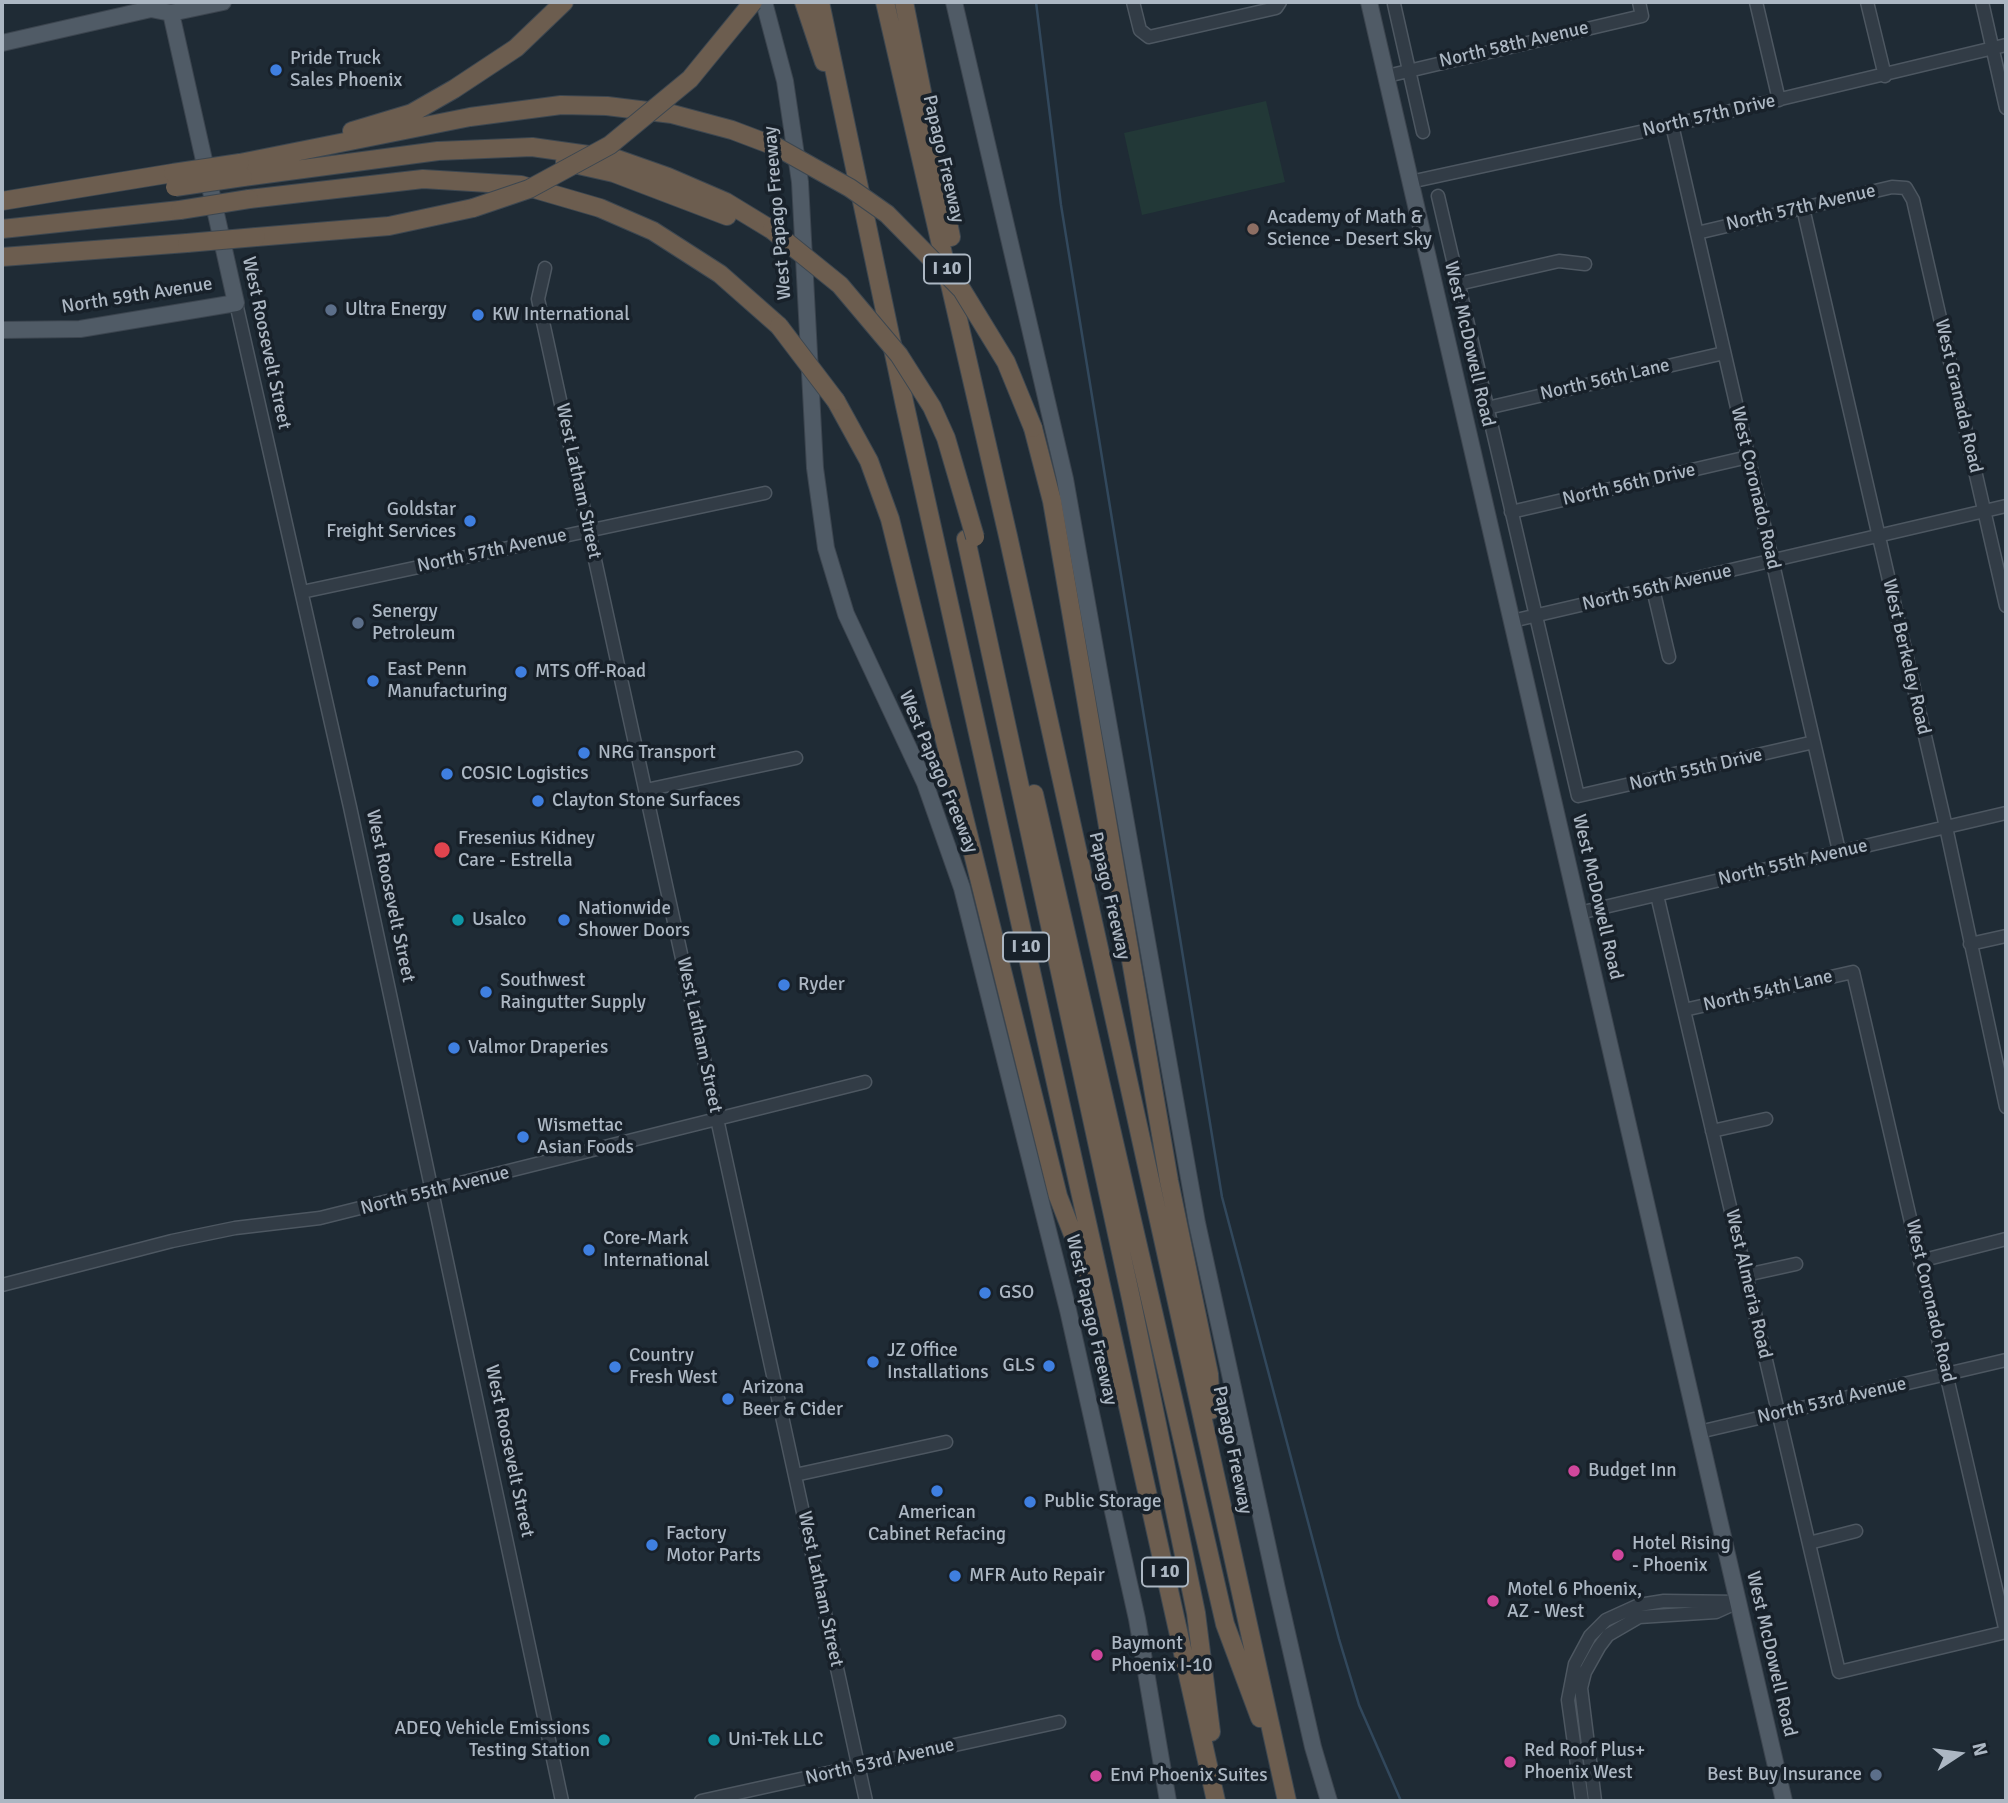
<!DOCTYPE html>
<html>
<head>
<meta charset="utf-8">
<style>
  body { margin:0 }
  #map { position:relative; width:2008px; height:1803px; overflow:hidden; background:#1f2b35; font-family:Signika,sans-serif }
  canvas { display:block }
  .frame { position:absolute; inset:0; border:4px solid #acb7c3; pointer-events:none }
  .north { position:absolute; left:1924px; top:1719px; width:70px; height:70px; -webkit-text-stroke:5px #18212a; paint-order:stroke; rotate:77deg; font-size:19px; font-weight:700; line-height:28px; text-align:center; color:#acb7c3 }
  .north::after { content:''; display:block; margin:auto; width:24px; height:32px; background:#acb7c3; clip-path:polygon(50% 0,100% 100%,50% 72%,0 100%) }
</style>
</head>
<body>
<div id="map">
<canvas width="2008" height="1803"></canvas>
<div class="frame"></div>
<div class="north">N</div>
</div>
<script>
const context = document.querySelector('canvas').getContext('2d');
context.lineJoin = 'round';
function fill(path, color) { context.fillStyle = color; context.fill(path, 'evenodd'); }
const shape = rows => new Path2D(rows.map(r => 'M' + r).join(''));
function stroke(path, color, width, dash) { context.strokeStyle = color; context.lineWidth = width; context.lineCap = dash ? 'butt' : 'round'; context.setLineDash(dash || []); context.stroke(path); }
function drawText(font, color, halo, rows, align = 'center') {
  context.font = font + ' Signika,sans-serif'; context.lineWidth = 7; context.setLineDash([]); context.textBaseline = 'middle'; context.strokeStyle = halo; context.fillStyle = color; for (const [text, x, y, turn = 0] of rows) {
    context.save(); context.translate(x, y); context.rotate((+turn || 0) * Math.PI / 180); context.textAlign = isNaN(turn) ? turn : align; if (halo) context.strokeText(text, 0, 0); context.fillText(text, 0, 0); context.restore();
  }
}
fill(shape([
  [1266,101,1285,182,1142,215,1124,133]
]), '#223837');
stroke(shape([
  [1036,2,1061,205,1222,1197,1339,1639,1359,1705,1401,1801]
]), '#32485c', 2.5);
const minor = shape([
  [1133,2,1140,30,1149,37,1276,8,1280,2],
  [1756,2,1779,100],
  [1867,2,1885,76],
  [1982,2,2006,108],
  [1394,4,1423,132],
  [1387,76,1642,16,1639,2],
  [1672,125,1839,851],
  [1410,182,1672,125,2006,45],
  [1438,196,1578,796,1814,742],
  [1803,208,1946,827,2006,1107],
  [1697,233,1892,187,1906,188,1913,200,2006,606],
  [545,268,538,299,866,1801],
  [1458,284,1559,261,1585,264],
  [236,303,350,807,562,1801],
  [1487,408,1724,353],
  [1511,512,1748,457],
  [1653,589,1669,657],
  [302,592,765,493],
  [1512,621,2006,506],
  [646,790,796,758],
  [1657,895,1839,1672,2006,1632],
  [1579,913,2006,813],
  [1970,944,2006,936],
  [1684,1010,1853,972,2006,1632],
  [1712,1131,1766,1119],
  [1920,1261,2006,1239],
  [1746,1275,1796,1264],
  [2,1285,172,1241,235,1228,320,1218,865,1082],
  [1699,1432,2006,1360],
  [795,1475,946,1442],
  [1809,1543,1856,1531],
  [701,1801,1059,1722],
  [1582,1801,1568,1700,1575,1664,1590,1636,1606,1620,1639,1605,1664,1601,1738,1602],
  [1595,1801,1581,1688,1585,1672,1599,1647,1608,1635,1639,1617,1716,1612,1738,1602]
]);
const major = shape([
  [764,2,785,81,800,182,815,468,826,548,846,614,925,783,962,888,1068,1310,1137,1619,1168,1801],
  [954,2,1065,479,1197,1223,1277,1589,1313,1747,1329,1801],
  [1369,2,1784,1801],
  [2,43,151,9,171,13,223,2],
  [2,330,80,329,236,303,171,13]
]);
const highway = shape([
  [804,2,824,62],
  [820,2,905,406,1216,1801],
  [885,2,1008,536,1287,1801],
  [904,2,951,237],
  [352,131,412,113,454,89,516,48,564,2],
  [565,162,614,173,727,216],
  [240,163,470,117,561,105,607,106,672,114,732,130,777,147],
  [243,177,438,151,532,147,617,159,668,177,726,202,772,230],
  [249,199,423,179,521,185,600,208,653,231,720,274,779,326],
  [2,201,173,173],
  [2,229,180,210],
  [256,237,389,226,473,208],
  [2,257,187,243],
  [836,401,869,461,890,519,1058,1196,1092,1284],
  [1033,428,1052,501,1169,1181,1209,1374,1211,1410],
  [966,539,1132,1303,1196,1613,1211,1732],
  [1034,794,1225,1624,1260,1718]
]);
stroke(minor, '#4d5761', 15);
stroke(major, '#3c454f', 18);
stroke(highway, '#3d4750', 20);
stroke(minor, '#323c46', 12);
stroke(major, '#505b66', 16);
stroke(highway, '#6c5d4f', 18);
const highwayBridge = shape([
  [777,147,850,188,887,214,962,290,1006,362,1033,428],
  [173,173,240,163],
  [175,187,243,177],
  [473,208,529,189,610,145,690,79,753,2],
  [180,210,249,199],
  [772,230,840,285,899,355,932,407,946,438,975,537],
  [187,243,256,237],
  [779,326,836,401]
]);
stroke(highwayBridge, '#3d4750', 20, []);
stroke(highwayBridge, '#6c5d4f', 18);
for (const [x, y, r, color] of [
  [276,70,7,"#3f7fe0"],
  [1253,229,7,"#8d6e63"],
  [331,310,7,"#5c6f8a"],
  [478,315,7,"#3f7fe0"],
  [470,521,7,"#3f7fe0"],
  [358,623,7,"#5c6f8a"],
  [521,672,7,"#3f7fe0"],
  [373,681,7,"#3f7fe0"],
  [584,753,7,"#3f7fe0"],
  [447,774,7,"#3f7fe0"],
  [538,801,7,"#3f7fe0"],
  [442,850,9,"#e0444e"],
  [458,920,7,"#0f9aa8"],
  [564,920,7,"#3f7fe0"],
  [784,985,7,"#3f7fe0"],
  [486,992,7,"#3f7fe0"],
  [454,1048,7,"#3f7fe0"],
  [523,1137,7,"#3f7fe0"],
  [589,1250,7,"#3f7fe0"],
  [985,1293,7,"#3f7fe0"],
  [873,1362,7,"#3f7fe0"],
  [1049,1366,7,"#3f7fe0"],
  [615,1367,7,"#3f7fe0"],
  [728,1399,7,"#3f7fe0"],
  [1574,1471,7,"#d1479c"],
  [937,1491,7,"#3f7fe0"],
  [1030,1502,7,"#3f7fe0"],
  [652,1545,7,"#3f7fe0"],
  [1618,1555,7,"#d1479c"],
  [955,1576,7,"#3f7fe0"],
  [1493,1601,7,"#d1479c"],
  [1097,1655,7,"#d1479c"],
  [604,1740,7,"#0f9aa8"],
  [714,1740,7,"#0f9aa8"],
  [1510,1762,7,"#d1479c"],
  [1876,1775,7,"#5c6f8a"],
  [1096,1776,7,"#d1479c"]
]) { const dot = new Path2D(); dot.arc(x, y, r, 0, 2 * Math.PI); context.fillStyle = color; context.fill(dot); stroke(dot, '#18212a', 2.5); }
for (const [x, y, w] of [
  [947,269,46],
  [1026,947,46],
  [1165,1572,46]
]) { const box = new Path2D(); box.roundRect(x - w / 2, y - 14.5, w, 29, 5); context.fillStyle = '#18212a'; context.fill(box); stroke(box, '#acb7c3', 2); }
drawText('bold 18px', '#acb7c3', null, [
  ["I 10",947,269],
  ["I 10",1026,947],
  ["I 10",1165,1572]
]);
drawText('19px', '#acb7c3', '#18212a', [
  ["North 58th Avenue",1514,45,-13],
  ["North 57th Drive",1709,116,-13],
  ["Papago Freeway",943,159,77],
  ["North 57th Avenue",1801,208,-13],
  ["West Papago Freeway",778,213,-95],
  ["North 59th Avenue",137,296,-9],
  ["West Roosevelt Street",266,343,78],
  ["West McDowell Road",1469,344,77],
  ["North 56th Lane",1605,380,-13],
  ["West Granada Road",1958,396,77],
  ["West Latham Street",578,481,78],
  ["North 56th Drive",1629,485,-13],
  ["West Coronado Road",1755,488,77],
  ["North 57th Avenue",492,551,-12],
  ["North 56th Avenue",1657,588,-13],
  ["West Berkeley Road",1906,657,77],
  ["North 55th Drive",1696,770,-13],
  ["West Papago Freeway",938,772,67],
  ["North 55th Avenue",1793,863,-13],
  ["West Roosevelt Street",390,896,78],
  ["Papago Freeway",1109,896,77],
  ["West McDowell Road",1597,897,77],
  ["North 54th Lane",1768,991,-13],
  ["West Latham Street",699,1035,78],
  ["North 55th Avenue",435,1191,-14],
  ["West Almeria Road",1748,1284,77],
  ["West Coronado Road",1930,1301,77],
  ["West Papago Freeway",1091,1320,77],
  ["North 53rd Avenue",1832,1401,-13],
  ["Papago Freeway",1232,1450,78],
  ["West Roosevelt Street",509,1451,78],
  ["West Latham Street",820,1589,78],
  ["West McDowell Road",1771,1654,77],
  ["North 53rd Avenue",880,1762,-13]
]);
drawText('19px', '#acb7c3', '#18212a', [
  ["Pride Truck",290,59],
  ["Sales Phoenix",290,81],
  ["Academy of Math &",1267,218],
  ["Science - Desert Sky",1267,240],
  ["Ultra Energy",345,310],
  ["KW International",492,315],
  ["Goldstar",456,510,"right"],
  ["Freight Services",456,532,"right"],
  ["Senergy",372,612],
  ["Petroleum",372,634],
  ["East Penn",387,670],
  ["Manufacturing",387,692],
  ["MTS Off-Road",535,672],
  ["NRG Transport",598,753],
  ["COSIC Logistics",461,774],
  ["Clayton Stone Surfaces",552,801],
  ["Fresenius Kidney",458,839],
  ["Care - Estrella",458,861],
  ["Nationwide",578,909],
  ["Shower Doors",578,931],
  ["Usalco",472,920],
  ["Southwest",500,981],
  ["Raingutter Supply",500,1003],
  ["Ryder",798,985],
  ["Valmor Draperies",468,1048],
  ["Wismettac",537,1126],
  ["Asian Foods",537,1148],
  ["Core-Mark",603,1239],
  ["International",603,1261],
  ["GSO",999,1293],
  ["JZ Office",887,1351],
  ["Installations",887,1373],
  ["Country",629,1356],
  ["Fresh West",629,1378],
  ["GLS",1035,1366,"right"],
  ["Arizona",742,1388],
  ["Beer & Cider",742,1410],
  ["Budget Inn",1588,1471],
  ["Public Storage",1044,1502],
  ["American",937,1513,"center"],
  ["Cabinet Refacing",937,1535,"center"],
  ["Factory",666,1534],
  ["Motor Parts",666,1556],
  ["Hotel Rising",1632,1544],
  ["- Phoenix",1632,1566],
  ["MFR Auto Repair",969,1576],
  ["Motel 6 Phoenix,",1507,1590],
  ["AZ - West",1507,1612],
  ["Baymont",1111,1644],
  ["Phoenix I-10",1111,1666],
  ["ADEQ Vehicle Emissions",590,1729,"right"],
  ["Testing Station",590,1751,"right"],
  ["Uni-Tek LLC",728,1740],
  ["Red Roof Plus+",1524,1751],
  ["Phoenix West",1524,1773],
  ["Best Buy Insurance",1862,1775,"right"],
  ["Envi Phoenix Suites",1110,1776]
], 'left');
</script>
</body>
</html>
